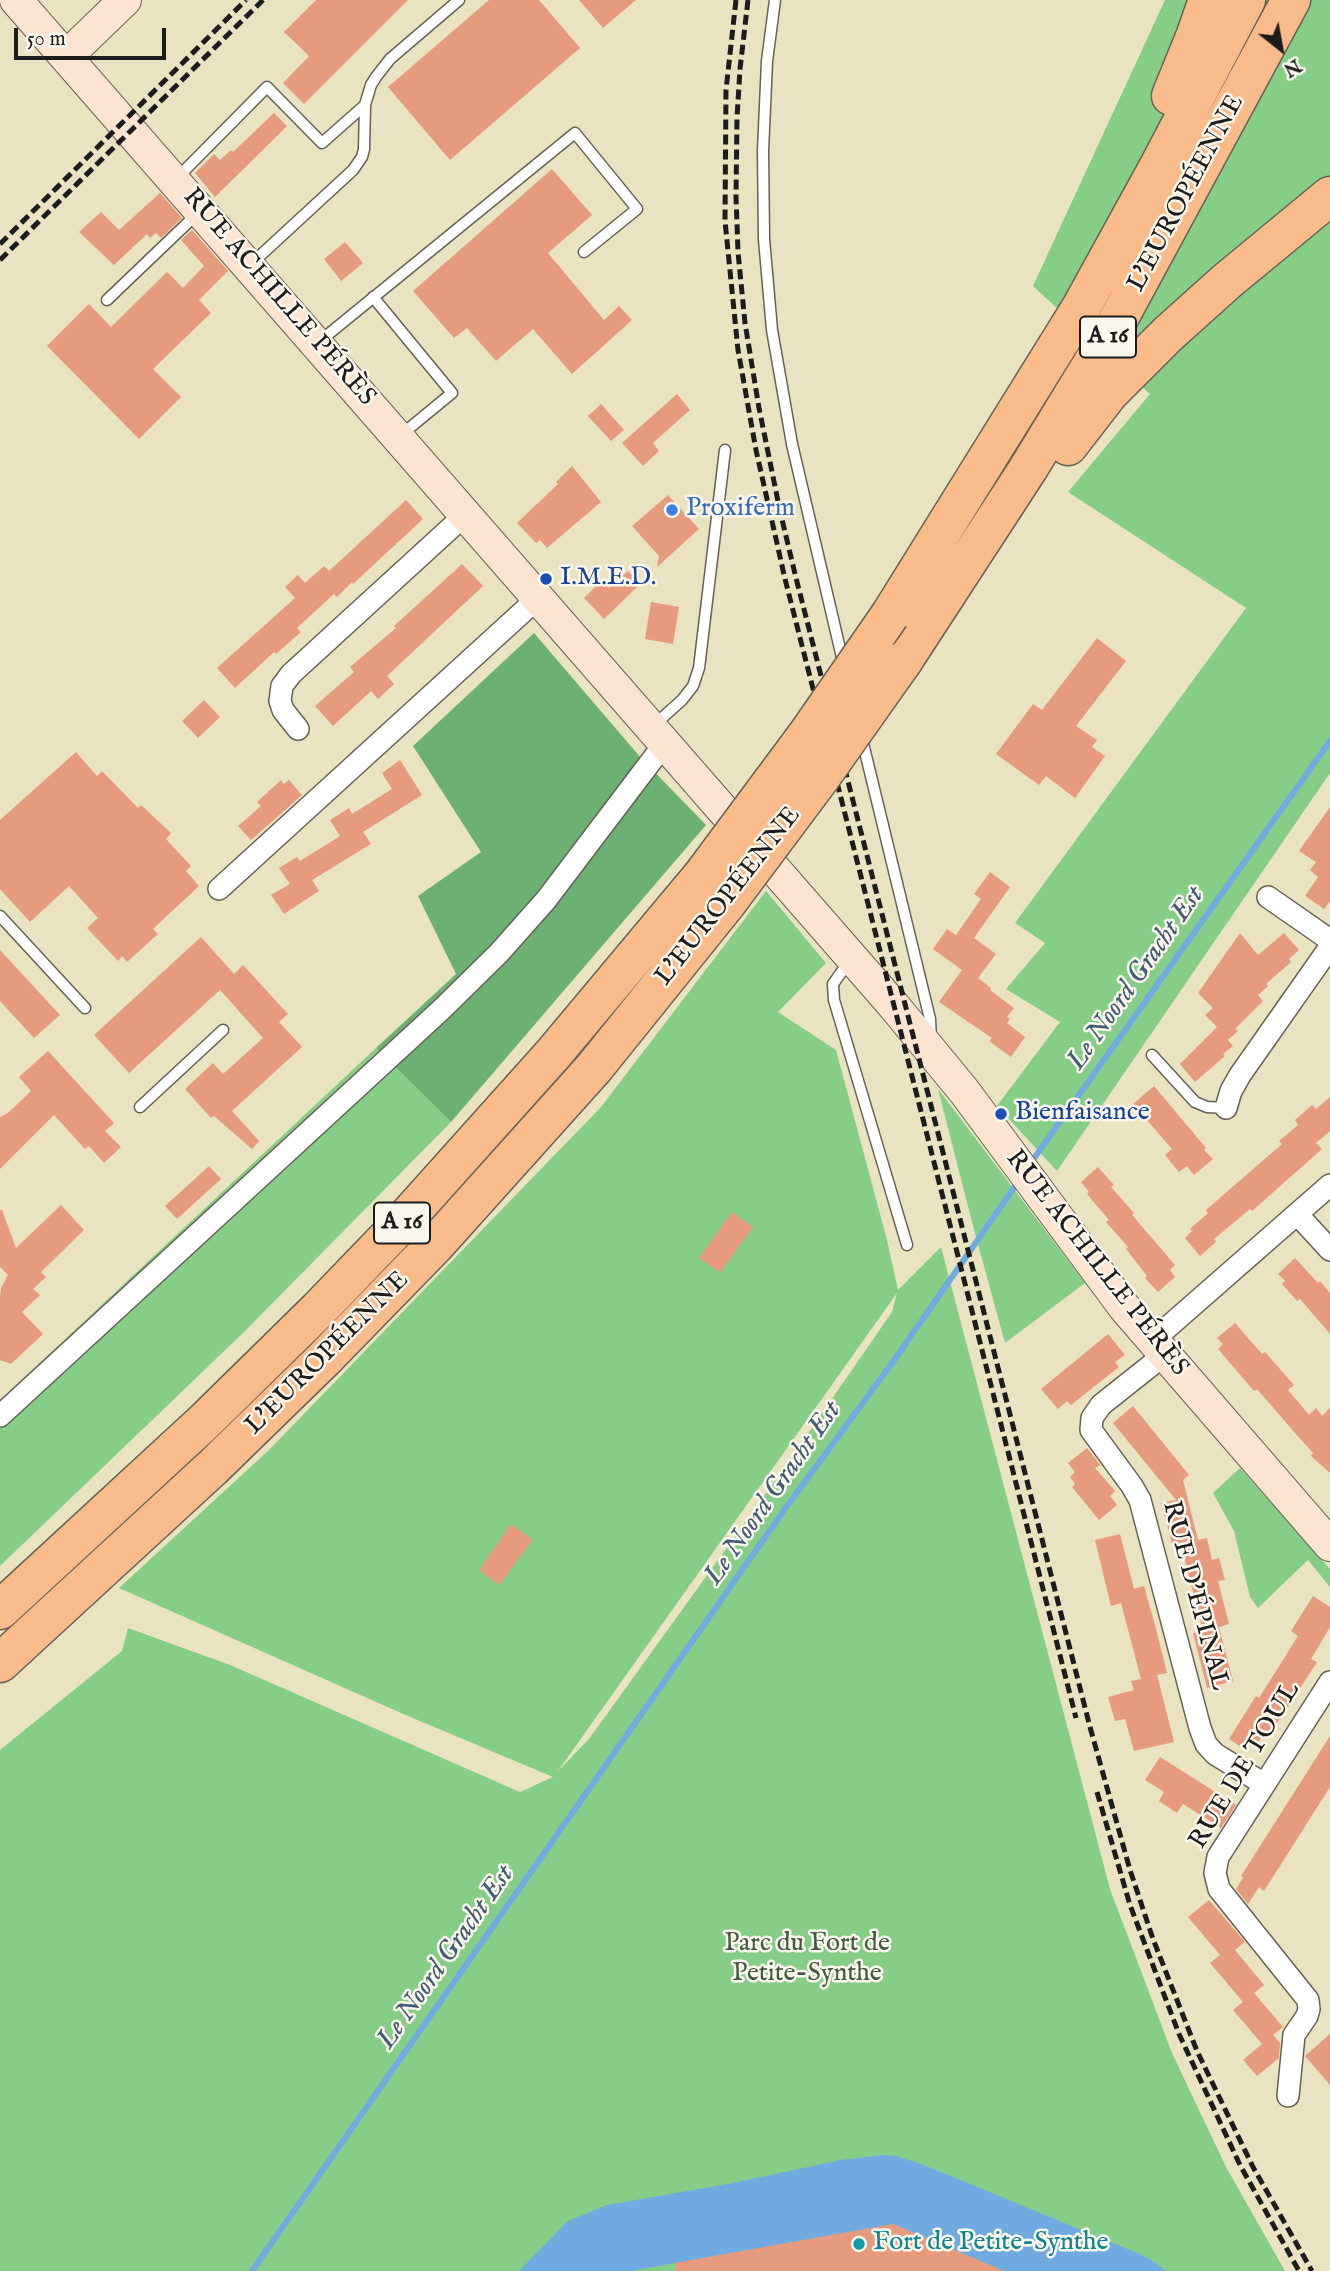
<!DOCTYPE html>
<html>
<head>
<meta charset="utf-8">
<style>
  body { margin:0 }
  #map { position:relative; width:1330px; height:2271px; overflow:hidden; background:#e9e3c1; font-family:"IM FELL English",serif }
  canvas { display:block }
  .north { position:absolute; left:1246px; top:14px; width:70px; height:70px; -webkit-text-stroke:5px #fbf7ec; paint-order:stroke; rotate:149deg; font-size:19px; font-weight:700; line-height:28px; text-align:center; color:#1c1c1c }
  .north::after { content:''; display:block; margin:auto; width:24px; height:32px; background:#1c1c1c; clip-path:polygon(50% 0,100% 100%,50% 72%,0 100%) }
  .scale { position:absolute; left:14px; top:28px; width:152px; height:32px; box-sizing:border-box; border:4px solid #1c1c1c; border-top:0; padding-left:9px; font-size:21px; line-height:24px; white-space:nowrap; color:#1c1c1c; -webkit-text-stroke:5px #fbf7ec; paint-order:stroke }
</style>
</head>
<body>
<div id="map">
<canvas width="1330" height="2271"></canvas>
<div class="north">N</div>
<div class="scale">50 m</div>
</div>
<script>
const context = document.querySelector('canvas').getContext('2d');
context.lineJoin = 'round';
function fill(path, color) { context.fillStyle = color; context.fill(path, 'evenodd'); }
const shape = rows => new Path2D(rows.map(r => 'M' + r).join(''));
function stroke(path, color, width, dash) { context.strokeStyle = color; context.lineWidth = width; context.lineCap = dash ? 'butt' : 'round'; context.setLineDash(dash || []); context.stroke(path); }
function drawText(font, color, halo, rows, align = 'center') {
  context.font = font + ' "IM FELL English",serif'; context.lineWidth = 5; context.setLineDash([]); context.textBaseline = 'middle'; context.strokeStyle = halo; context.fillStyle = color; for (const [text, x, y, turn = 0] of rows) {
    context.save(); context.translate(x, y); context.rotate((+turn || 0) * Math.PI / 180); context.textAlign = isNaN(turn) ? turn : align; if (halo) context.strokeText(text, 0, 0); context.fillText(text, 0, 0); context.restore();
  }
}
fill(shape([
  [1165,0,1330,0,1330,773,1057,1171,997,1106,1060,1022,1006,989,1045,943,1015,923,1246,608,1068,492,1150,394,1033,286],
  [766,891,826,963,778,1012,836,1050,887,1240,898,1290,941,1247,1110,1889,1172,2053,1226,2167,1285,2271,0,2271,0,1750,122,1651,128,1628,230,1665,520,1792,553,1777,401,1713,119,1588,269,1450,601,1107],
  [897,1293,892,1312,780,1474,589,1739,558,1771],
  [376,1048,451,1122,244,1332,0,1566,0,1400],
  [938,1089,1085,1283,1005,1343,973,1226],
  [1240,1468,1330,1569,1330,1587,1308,1560,1258,1608,1250,1597,1234,1531,1213,1493]
]), '#86cd88');
fill(shape([
  [534,633,641,758,706,825,451,1122,376,1048,456,974,418,896,481,852,413,746]
]), '#6cb074');
fill(shape([
  [883,2155,896,2156,924,2165,1137,2253,1151,2260,1166,2271,1004,2271,893,2224,631,2271,519,2271,568,2221,607,2205,728,2184,841,2160]
]), '#6faae0');
stroke(shape([
  [1030,1164,1330,741],
  [252,2271,782,1513,895,1359,1018,1182]
]), '#6faae0', 6);
fill(shape([
  [316,0,408,0,304,104,283,83,309,56,284,32],
  [489,0,539,0,580,48,450,160,388,87],
  [579,0,636,0,603,28],
  [274,113,287,126,215,197,195,173,214,154,220,160,231,150,233,152],
  [552,169,592,215,548,253,604,320,619,306,632,320,572,374,533,329,496,361,467,328,454,338,413,291],
  [160,193,182,218,161,238,156,233,150,238,147,234,114,265,79,232,101,212,119,230],
  [192,230,228,271,199,300,211,313,153,369,181,397,139,439,47,346,89,304,111,327,167,272,183,288,204,266,181,240],
  [345,242,363,263,341,281,324,259],
  [677,394,690,410,653,443,659,451,643,466,622,443],
  [601,404,624,430,611,441,588,416],
  [572,466,601,502,547,548,540,540,536,543,517,523,558,484,556,482],
  [668,495,699,529,657,567,659,556,632,526],
  [406,500,423,519,353,584,352,582,337,597,334,594,297,628,301,632,276,654,274,652,235,688,217,668,295,598,285,587,298,575,305,583,324,566,329,571],
  [462,564,483,586,387,676,394,684,378,699,371,691,333,726,315,706,354,672,350,667,396,628,394,626],
  [628,571,640,584,604,619,584,598,601,581,609,588],
  [651,602,679,607,673,644,645,639],
  [1097,638,1126,661,1076,726,1097,740,1092,747,1105,756,1075,798,1046,776,1039,785,996,754,1033,704,1042,710],
  [204,700,220,717,198,738,182,721],
  [76,752,97,776,102,771,138,808,141,805,171,833,166,839,191,866,186,871,199,886,153,929,158,934,127,962,122,956,118,961,87,928,98,918,69,886,30,922,0,889,0,820],
  [400,760,422,795,363,832,371,844,312,880,319,891,284,914,271,895,290,884,279,868,297,857,300,861,340,836,330,820,349,808,352,814,392,789,382,773],
  [281,780,284,784,289,780,302,795,251,840,238,826,261,806,257,802],
  [1330,807,1330,901,1324,909,1305,896,1318,877,1310,870,1316,862,1299,851],
  [990,872,1010,887,974,938,996,954,978,978,991,988,990,990,1014,1008,1007,1017,1010,1019,1007,1023,1025,1037,1011,1057,989,1041,992,1038,939,1002,962,970,933,949,947,929,956,935,981,899,974,894],
  [1240,933,1258,955,1284,933,1299,950,1289,959,1291,962,1266,984,1268,986,1258,995,1263,1001,1235,1029,1238,1031,1228,1040,1233,1046,1223,1054,1225,1056,1195,1082,1180,1064,1217,1027,1205,1015,1213,1008,1198,993],
  [201,937,234,974,243,965,288,1014,279,1022,302,1047,232,1111,259,1141,252,1149,214,1116,211,1118,185,1089,213,1063,223,1074,263,1038,220,990,129,1073,94,1035],
  [0,950,60,1015,34,1038,0,1001],
  [48,1051,114,1123,105,1131,121,1147,104,1163,89,1146,85,1149,54,1115,0,1169,0,1117,8,1113,31,1091,19,1077],
  [1154,1086,1206,1148,1204,1150,1213,1159,1194,1175,1187,1166,1179,1172,1165,1155,1172,1149,1133,1104],
  [1330,1097,1330,1131,1316,1143,1322,1149,1252,1211,1250,1209,1214,1239,1216,1242,1200,1256,1185,1238,1192,1231,1190,1229,1208,1213,1206,1210,1282,1144,1279,1141,1298,1125,1295,1120,1312,1105,1316,1109],
  [209,1166,221,1179,177,1219,165,1206],
  [1098,1167,1114,1185,1111,1187,1134,1213,1132,1215,1175,1265,1170,1270,1175,1277,1158,1292,1145,1278,1147,1276,1126,1249,1128,1247,1106,1222,1109,1220,1087,1194,1089,1192,1081,1182],
  [61,1205,84,1230,41,1272,46,1277,33,1289,40,1295,22,1312,43,1334,11,1364,0,1360,0,1297,1,1288,8,1275,0,1267,0,1210,2,1210,16,1248],
  [732,1212,753,1227,720,1273,699,1258],
  [1295,1258,1318,1283,1320,1281,1330,1293,1330,1334,1300,1299,1297,1301,1282,1284,1285,1281,1278,1274],
  [1235,1323,1262,1354,1265,1352,1294,1385,1288,1390,1309,1415,1316,1408,1322,1416,1330,1408,1330,1473,1311,1456,1313,1453,1295,1433,1257,1389,1254,1391,1218,1349,1223,1344,1217,1338],
  [1108,1334,1125,1355,1115,1362,1119,1367,1071,1405,1067,1401,1058,1409,1041,1389],
  [1133,1406,1189,1475,1183,1480,1198,1540,1207,1538,1212,1560,1219,1558,1225,1580,1218,1581,1229,1624,1219,1627,1233,1681,1207,1688,1193,1633,1203,1631,1181,1545,1173,1547,1161,1503,1176,1500,1113,1423],
  [1087,1448,1100,1465,1095,1468,1115,1491,1110,1496,1117,1505,1099,1520,1072,1487,1075,1484,1070,1477,1075,1472,1068,1463],
  [511,1524,533,1540,499,1585,479,1570],
  [1120,1534,1134,1589,1144,1586,1156,1629,1167,1673,1157,1675,1174,1742,1134,1751,1125,1719,1115,1721,1108,1697,1134,1690,1131,1681,1141,1679,1121,1603,1111,1606,1095,1540],
  [1313,1596,1330,1607,1330,1627,1311,1659,1317,1662,1267,1739,1262,1736,1256,1747,1247,1741,1243,1748,1229,1739,1256,1696,1259,1698,1298,1636,1291,1631],
  [1330,1736,1330,1787,1264,1891,1259,1887,1248,1904,1236,1889,1243,1878,1241,1876],
  [1160,1757,1236,1805,1221,1828,1183,1804,1177,1813,1159,1801,1164,1792,1145,1780],
  [1209,1900,1245,1942,1235,1950,1264,1985,1243,2002,1210,1963,1220,1955,1188,1917],
  [1254,1993,1283,2027,1273,2035,1280,2043,1279,2058,1257,2076,1243,2060,1262,2044,1233,2010],
  [1330,2034,1330,2085,1305,2056],
  [893,2224,1004,2271,675,2271,675,2263]
]), '#e69a7e');
const lane = shape([
  [775,0,767,61,763,151,764,239,772,330,792,444,844,666],
  [177,178,267,87,322,143,365,105],
  [251,264,353,170,362,157,364,149,365,105,371,85,376,77,390,59,459,0],
  [373,297,452,393,401,435],
  [107,300,199,212],
  [320,341,575,133,637,209,584,252],
  [653,726,682,700,693,686,699,668,725,450],
  [861,735,930,1019,931,1040],
  [0,916,85,1008],
  [850,960,833,984,834,1000,907,1245],
  [1152,1055,1195,1102,1207,1107,1226,1108],
  [140,1107,223,1030]
]);
const street = shape([
  [298,729,283,710,280,701,282,686,291,674,466,514],
  [219,889,538,598],
  [1268,897,1330,940],
  [1226,1108,1231,1091,1240,1075,1330,947],
  [1297,1214,1330,1250],
  [1152,1341,1330,1185],
  [1164,1355,1101,1405,1092,1418,1091,1430,1132,1486,1140,1500,1200,1728,1206,1744,1215,1754,1264,1784],
  [0,1416,442,1009,499,953,546,900,665,743],
  [1288,2096,1294,2035,1307,2016,1309,2009,1308,2000,1219,1889,1215,1873,1218,1857,1330,1682]
]);
const secondary = shape([
  [16,0,894,1006,964,1091,1124,1307,1330,1545],
  [66,57,125,0]
]);
const highway = shape([
  [1171,96,1195,37,1208,0],
  [1068,446,1109,393,1168,334,1227,281,1330,196],
  [890,615,1082,306,1159,166,1246,0],
  [903,661,1028,469,1111,333,1291,0],
  [0,1610,206,1420,318,1310,399,1226,554,1053,702,876],
  [0,1663,212,1468,325,1358,435,1245,594,1068,726,904]
]);
stroke(lane, '#646256', 13);
stroke(street, '#646256', 24);
stroke(secondary, '#646256', 34);
stroke(highway, '#646256', 41);
stroke(lane, '#fff', 10);
stroke(street, '#fff', 21);
stroke(secondary, '#fde4d1', 32);
stroke(highway, '#fabb8b', 38);
stroke(shape([
  [736,0,726,90,725,221,738,350,756,450,785,579,1076,1718],
  [748,0,740,69,737,118,736,197,738,252,745,323,759,408,780,511,796,578,1090,1727,1130,1870,1153,1939,1197,2051,1253,2167,1312,2271],
  [0,244,246,0],
  [0,260,263,0],
  [1097,1792,1130,1905,1179,2034,1240,2165,1299,2271]
]), '#1c1c1c', 5, [10, 5]);
const highwayBridge = shape([
  [702,876,809,732,890,615],
  [726,904,821,777,903,661]
]);
stroke(highwayBridge, '#646256', 41, []);
stroke(highwayBridge, '#fabb8b', 38);
for (const [x, y, r, color] of [
  [672,510,7,"#3f7fe0"],
  [546,579,7,"#1a4fb4"],
  [1001,1114,7,"#1a4fb4"],
  [859,2244,7,"#0f9aa8"]
]) { const dot = new Path2D(); dot.arc(x, y, r, 0, 2 * Math.PI); context.fillStyle = color; context.fill(dot); stroke(dot, '#fbf7ec', 2.5); }
for (const [x, y, w] of [
  [1108,337,56],
  [402,1223,56]
]) { const box = new Path2D(); box.roundRect(x - w / 2, y - 20.5, w, 41, 5); context.fillStyle = '#fbf7ec'; context.fill(box); stroke(box, '#1c1c1c', 2); }
drawText('bold 24px', '#1c1c1c', null, [
  ["A 16",1108,337],
  ["A 16",402,1223]
]);
drawText('26px', '#1c1c1c', '#fbf7ec', [
  ["L'EUROPÉENNE",1187,194,-62],
  ["RUE ACHILLE PÉRÈS",278,298,49],
  ["L'EUROPÉENNE",729,897,-52],
  ["RUE ACHILLE PÉRÈS",1096,1264,52],
  ["L'EUROPÉENNE",328,1354,-45],
  ["RUE D'ÉPINAL",1194,1596,75],
  ["RUE DE TOUL",1246,1766,-59]
]);
drawText('26px', '#366cbe', '#fbf7ec', [
  ["Proxiferm",686,510]
], 'left');
drawText('26px', '#164399', '#fbf7ec', [
  ["I.M.E.D.",560,579],
  ["Bienfaisance",1015,1114]
], 'left');
drawText('26px', '#415a42', '#fbf7ec', [
  ["Parc du Fort de",807,1945],
  ["Petite-Synthe",807,1975]
]);
drawText('26px', '#0d838f', '#fbf7ec', [
  ["Fort de Petite-Synthe",873,2244]
], 'left');
drawText('italic 28px', '#415c74', '#fbf7ec', [
  ["Le Noord Gracht Est",1137,979,-55],
  ["Le Noord Gracht Est",774,1494,-55],
  ["Le Noord Gracht Est",447,1958,-55]
]);
</script>
</body>
</html>
